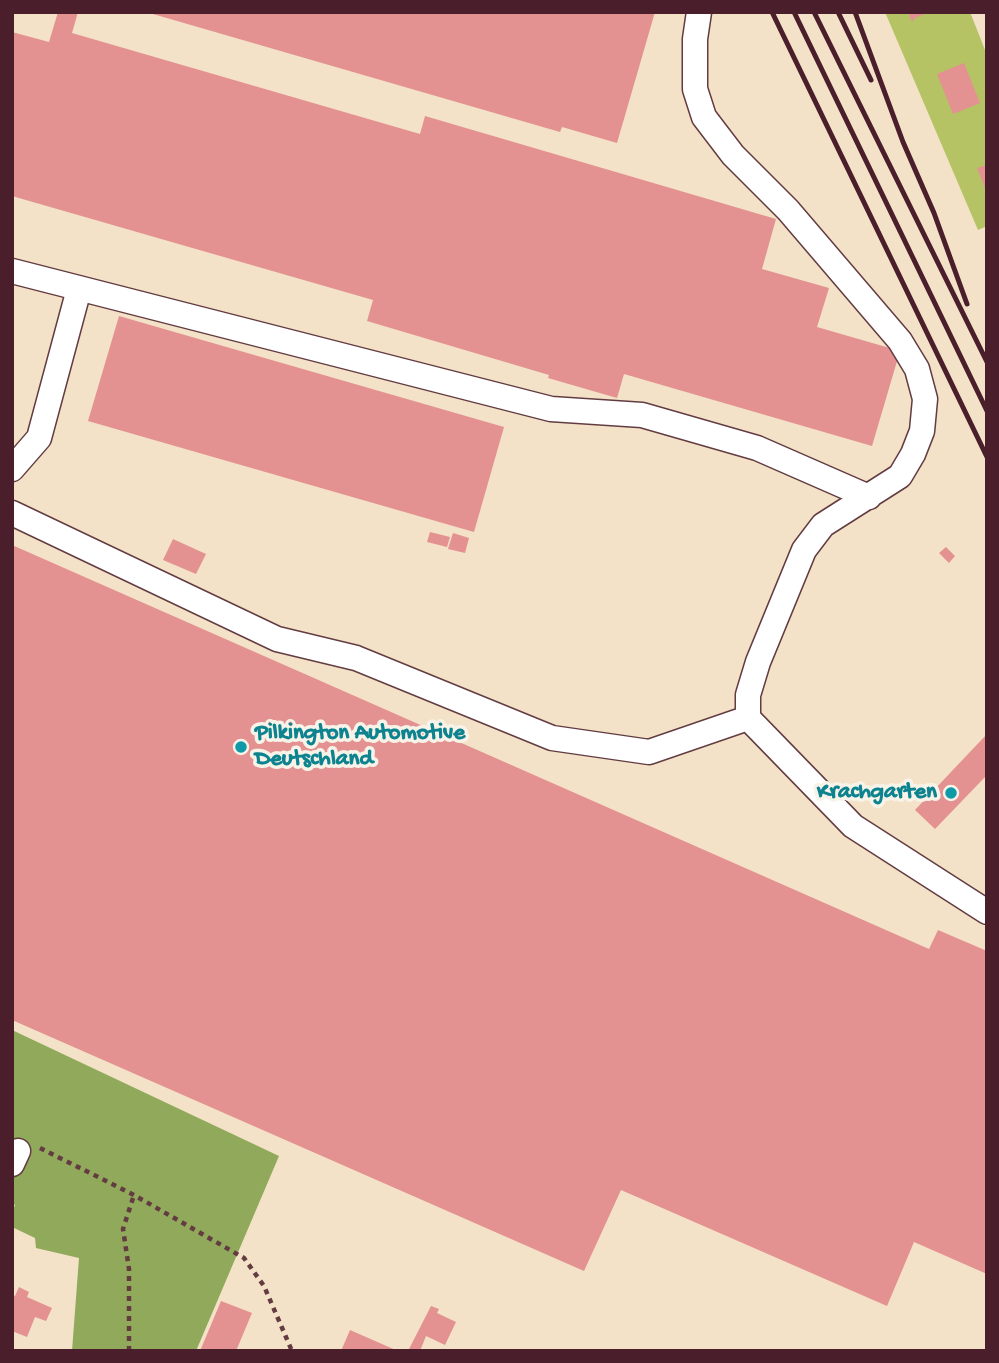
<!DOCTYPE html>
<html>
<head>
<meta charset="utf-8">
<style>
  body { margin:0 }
  #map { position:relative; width:999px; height:1363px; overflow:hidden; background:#f3e2c7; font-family:"Gochi Hand",sans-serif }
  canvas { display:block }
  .frame { position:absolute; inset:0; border:14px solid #4a1f2b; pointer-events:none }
</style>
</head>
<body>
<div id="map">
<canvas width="999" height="1363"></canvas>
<div class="frame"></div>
</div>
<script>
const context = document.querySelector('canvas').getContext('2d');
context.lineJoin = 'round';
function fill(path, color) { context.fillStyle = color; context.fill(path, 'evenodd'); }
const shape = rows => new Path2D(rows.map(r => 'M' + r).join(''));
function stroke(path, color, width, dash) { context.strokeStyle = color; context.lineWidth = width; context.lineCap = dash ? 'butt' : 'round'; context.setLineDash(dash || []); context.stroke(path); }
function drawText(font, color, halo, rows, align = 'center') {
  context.font = font + ' "Gochi Hand",sans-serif'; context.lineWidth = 7; context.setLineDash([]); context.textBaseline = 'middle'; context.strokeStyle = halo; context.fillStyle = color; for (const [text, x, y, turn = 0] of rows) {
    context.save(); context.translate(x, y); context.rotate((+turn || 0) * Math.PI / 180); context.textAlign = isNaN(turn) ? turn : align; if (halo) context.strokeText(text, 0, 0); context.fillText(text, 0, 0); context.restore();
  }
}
fill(shape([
  [885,12,970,12,987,55,987,226,978,230]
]), '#b5c365');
fill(shape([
  [12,1030,279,1156,196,1351,72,1351,79,1258,36,1248,35,1238,12,1227,12,1212,15,1205,12,1203]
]), '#90a95a');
fill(shape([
  [58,12,78,12,72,33,420,134,425,116,776,219,762,269,829,288,817,327,900,351,872,446,624,374,617,398,548,378,549,375,367,321,373,300,12,196,12,32,49,42],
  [146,12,655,12,617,143,562,127,560,132],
  [908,12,930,12,915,18,912,22],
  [964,63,980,103,953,114,937,74],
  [987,165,987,193,977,168],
  [119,316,504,427,474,532,88,421],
  [430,532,450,537,447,547,427,542],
  [453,533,469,538,465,553,448,549],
  [173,539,206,554,196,574,163,560],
  [12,545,929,949,938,930,987,951,987,1274,914,1242,887,1306,621,1190,584,1271,12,1020],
  [946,547,955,556,949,563,939,553],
  [987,734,987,775,935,829,915,810],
  [19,1287,29,1292,27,1297,52,1308,46,1321,35,1317,27,1337,12,1331,12,1295,15,1296],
  [221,1301,252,1313,236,1351,200,1351],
  [431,1306,439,1309,437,1313,456,1322,445,1345,426,1336,420,1351,408,1351],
  [350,1330,398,1351,341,1351]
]), '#e49191');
const minor = shape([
  [699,12,695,39,695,89,704,117,733,155,788,210,900,341,917,369,925,399,922,431,913,454,900,476,823,525,804,550,758,662,748,695,748,718],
  [12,271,551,409,642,415,757,448,869,497],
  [12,469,39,438,79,289],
  [12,513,277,639,356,658,552,738,649,752,748,718,853,826,987,912],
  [12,1164,18,1151]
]);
stroke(minor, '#633c42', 27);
stroke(shape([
  [40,1148,134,1195,244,1258,264,1286,292,1351],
  [129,1351,129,1269,123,1229,134,1195]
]), '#633c42', 4.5, [5, 5]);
stroke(minor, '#fff', 24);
stroke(shape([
  [772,12,987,457],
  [794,12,987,411],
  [814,12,987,362],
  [838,12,871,80],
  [855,12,903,142,934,213,967,304]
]), '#4a1f2b', 5);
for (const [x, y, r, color] of [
  [241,747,7,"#0f9aa8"],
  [951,793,7,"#0f9aa8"]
]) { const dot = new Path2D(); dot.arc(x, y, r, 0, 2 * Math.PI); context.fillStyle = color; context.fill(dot); stroke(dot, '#f7f3e8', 2.5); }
drawText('bold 23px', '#0d838f', '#f7f3e8', [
  ["Pilkington Automotive",255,734],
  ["Deutschland",255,760],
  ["Krachgarten",937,793,"right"]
], 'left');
</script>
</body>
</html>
